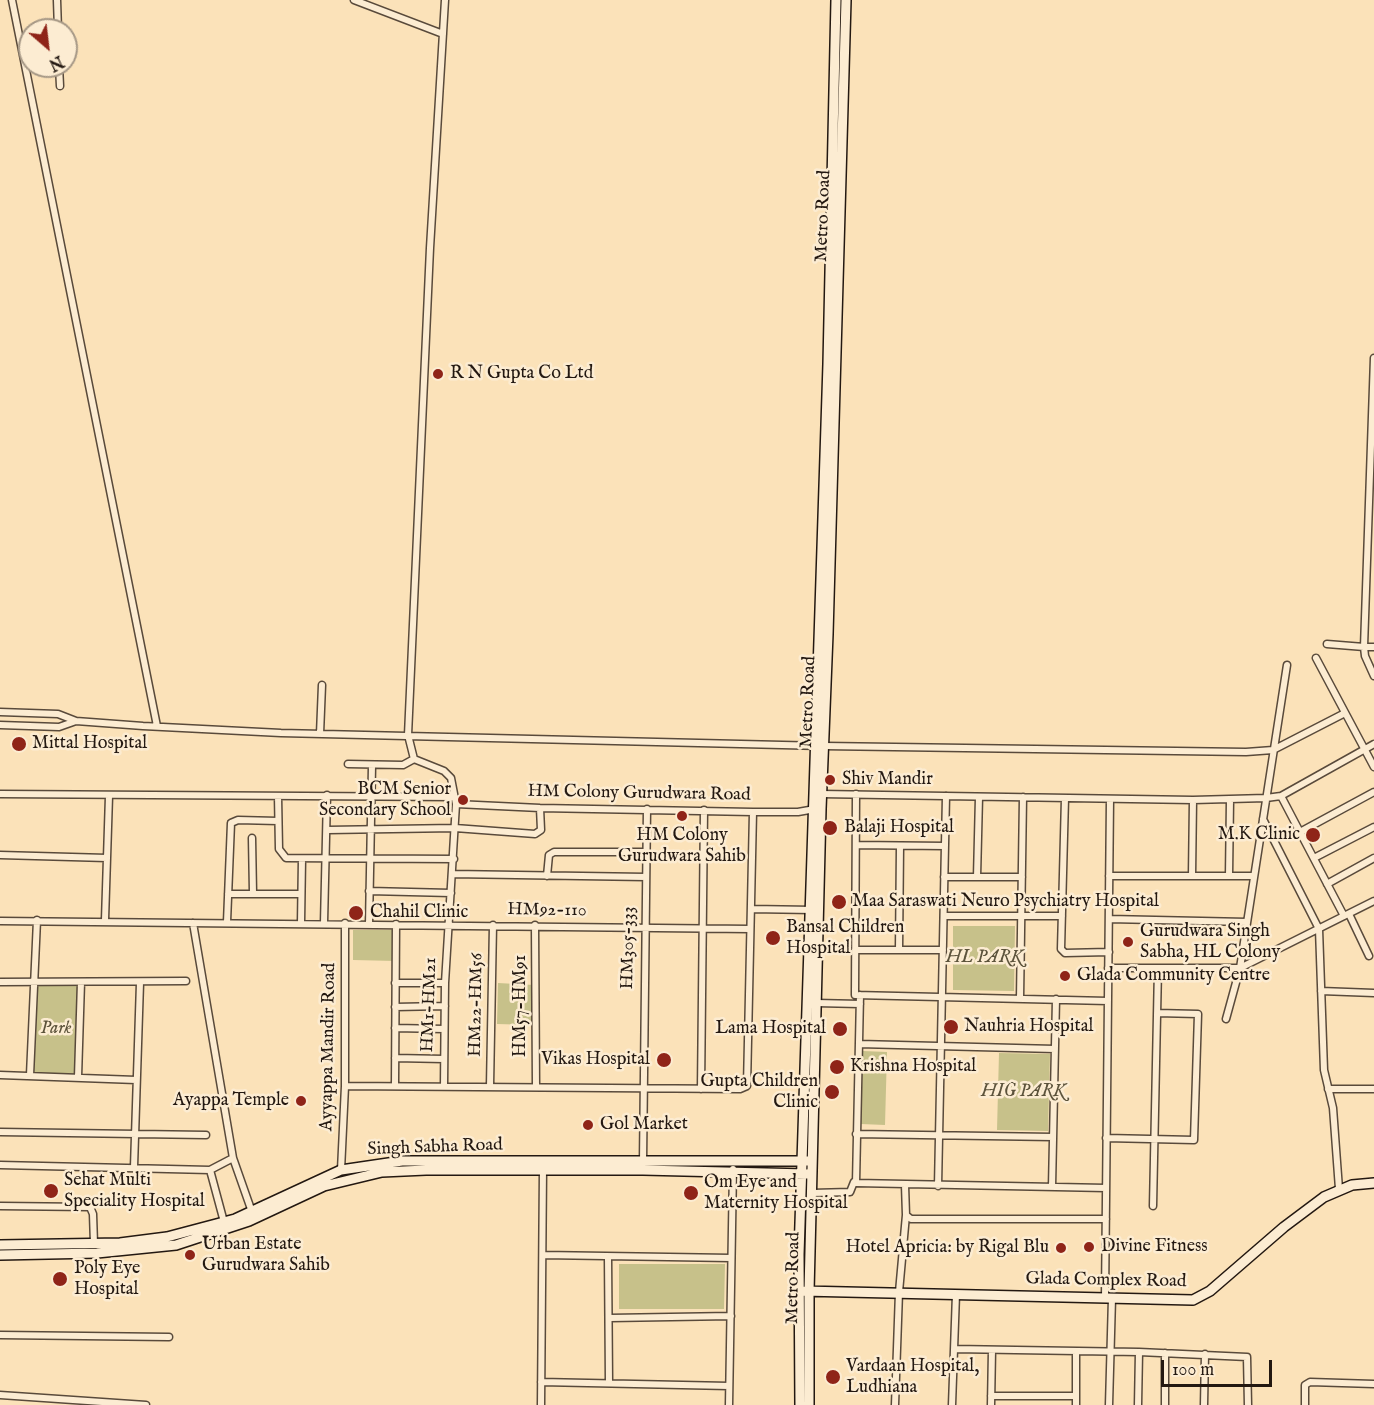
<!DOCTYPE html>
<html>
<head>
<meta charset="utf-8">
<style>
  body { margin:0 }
  #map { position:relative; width:1374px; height:1405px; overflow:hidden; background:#fbe2b9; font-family:"IM FELL English",serif }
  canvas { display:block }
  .north { position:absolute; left:18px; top:18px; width:60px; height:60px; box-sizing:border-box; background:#fcecd2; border:2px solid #a59785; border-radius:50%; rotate:152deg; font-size:16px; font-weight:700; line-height:24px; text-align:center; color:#231811 }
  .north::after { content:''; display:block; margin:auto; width:21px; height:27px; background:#8f2418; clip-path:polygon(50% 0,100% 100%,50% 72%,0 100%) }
  .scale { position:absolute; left:1161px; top:1360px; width:111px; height:27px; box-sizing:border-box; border:3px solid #231811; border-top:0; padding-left:8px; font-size:18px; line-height:21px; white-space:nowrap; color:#231811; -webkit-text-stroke:4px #fcecd2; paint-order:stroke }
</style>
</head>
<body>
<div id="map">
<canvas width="1374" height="1405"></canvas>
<div class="north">N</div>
<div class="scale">100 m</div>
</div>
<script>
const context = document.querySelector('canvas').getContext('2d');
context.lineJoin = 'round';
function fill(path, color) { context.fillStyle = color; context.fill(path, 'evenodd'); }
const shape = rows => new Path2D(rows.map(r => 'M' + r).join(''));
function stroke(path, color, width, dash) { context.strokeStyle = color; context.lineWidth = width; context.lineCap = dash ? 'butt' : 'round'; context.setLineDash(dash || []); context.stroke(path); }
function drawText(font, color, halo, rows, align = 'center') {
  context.font = font + ' "IM FELL English",serif'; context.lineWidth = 5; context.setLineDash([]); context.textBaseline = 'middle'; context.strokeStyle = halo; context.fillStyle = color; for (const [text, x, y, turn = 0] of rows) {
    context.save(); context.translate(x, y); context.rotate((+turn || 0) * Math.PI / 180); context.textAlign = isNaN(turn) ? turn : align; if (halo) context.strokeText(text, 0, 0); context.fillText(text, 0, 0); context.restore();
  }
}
fill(shape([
  [953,926,1015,926,1014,991,953,990],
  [353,930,396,930,396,961,353,960],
  [498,983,534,985,533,1025,497,1024],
  [36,984,79,985,76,1075,33,1072],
  [863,1051,887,1052,885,1125,861,1124],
  [999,1053,1050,1054,1048,1131,997,1130],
  [619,1264,725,1264,724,1309,619,1309]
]), '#c7c18a');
const street = shape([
  [12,0,157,726],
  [57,0,58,30],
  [354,0,443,34],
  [59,66,60,86],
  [1374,358,1364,647,1374,647],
  [1327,644,1364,647,1365,656,1374,676],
  [1316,658,1374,767],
  [0,712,58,714,76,721,143,726,281,733,824,746,1246,752,1273,750,1345,713],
  [0,725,59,727,76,721],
  [320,734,322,685],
  [348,764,403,765,414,759],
  [0,794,455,797],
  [821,794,1193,800,1266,798,1281,796,1374,744],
  [856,794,855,995,1108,1001],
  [278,796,279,849,286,858,454,859],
  [1281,796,1344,916],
  [1065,798,1061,949,1065,953,1109,952],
  [456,804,540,808,753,812,798,812,815,809],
  [1263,819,1319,929,1324,1070,1333,1108,1339,1189],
  [328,830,455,828,535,834,541,830,540,808],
  [1300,832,1374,792],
  [252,838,253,893],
  [856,845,945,846],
  [0,855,107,858],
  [1314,858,1374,827],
  [452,874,646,877],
  [547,876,549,855,554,852,646,852],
  [1109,876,1254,876],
  [1192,876,1193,800],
  [1229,876,1230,800],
  [944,877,1022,877],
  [977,877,979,797],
  [1327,884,1374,858],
  [369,891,451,893],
  [228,894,301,894],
  [751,909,813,910],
  [1349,914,1369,956],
  [944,916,1062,916],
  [1109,919,1247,922],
  [105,920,109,796],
  [0,921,750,929],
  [227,922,231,823,238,820,278,821],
  [301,923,302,859],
  [324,923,327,795],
  [369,924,372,766],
  [535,925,536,1087],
  [855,950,943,950],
  [899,950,900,846],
  [1108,968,1240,968,1374,901],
  [0,982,186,981],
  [395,983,445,983],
  [1321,991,1374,993],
  [860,995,856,1183,1106,1188],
  [1020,999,1023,797],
  [816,1003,860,1004],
  [395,1007,445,1006],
  [1226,1019,1240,968,1287,665],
  [395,1028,444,1029],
  [859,1044,1055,1049],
  [395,1058,444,1059],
  [0,1075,136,1080],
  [30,1075,37,920],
  [78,1077,81,982],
  [395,1085,396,924],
  [345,1086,740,1089,747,1086,753,812],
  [444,1086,445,983,456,804,451,778,444,771,414,759,408,735,430,248,445,0],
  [490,1086,493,925],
  [701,1089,704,810],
  [1328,1089,1374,1089],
  [0,1132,206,1135],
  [856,1134,1053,1137],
  [1106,1138,1194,1140,1198,1014,1157,1013],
  [233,1158,252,1212],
  [643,1162,647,809],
  [0,1165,210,1170,233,1158,193,923],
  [134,1167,140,983],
  [210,1170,224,1222],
  [341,1170,345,1086,345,923],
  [905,1185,906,1215,911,1219,1106,1219],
  [938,1186,946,796],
  [1052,1187,1056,999],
  [812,1193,850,1192,854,1182],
  [0,1206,90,1207,93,1214,94,1244],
  [1153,1206,1158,968],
  [543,1255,731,1258],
  [608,1257,609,1383],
  [1105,1298,1110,799],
  [610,1318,731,1316],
  [0,1335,169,1337],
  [954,1349,1139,1352,1247,1357,1248,1405],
  [1165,1353,1165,1405],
  [541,1382,729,1386],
  [0,1395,146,1405],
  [991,1396,1076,1396],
  [541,1405,543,1169],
  [729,1405,733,1169],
  [895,1405,899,1292,906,1215],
  [952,1405,956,1294],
  [991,1405,992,1350],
  [1076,1405,1076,1351],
  [1109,1405,1112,1298],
  [1138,1405,1139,1352],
  [1204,1405,1205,1354],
  [1305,1405,1305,1385,1310,1382,1374,1384]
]);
const secondary = shape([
  [0,1245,120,1243,167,1237,235,1219,341,1170,402,1161,808,1161],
  [0,1255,97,1253,176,1245,249,1221,324,1186,382,1172,426,1170,643,1170,807,1174],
  [803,1291,1193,1300,1210,1291,1284,1227,1324,1197,1352,1185,1374,1183],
  [800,1405,799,1254,828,364,836,0],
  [809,1405,809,1291,821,809,828,634,846,0]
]);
stroke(street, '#594a3b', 9);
stroke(secondary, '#231811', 12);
stroke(street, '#fcecd2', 6);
stroke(secondary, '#fcecd2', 9);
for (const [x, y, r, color] of [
  [438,374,6,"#8f2418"],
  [19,744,8,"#8f2418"],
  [830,780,6,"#8f2418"],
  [463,800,6,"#8f2418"],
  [682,816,6,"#8f2418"],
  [830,828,8,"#8f2418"],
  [1313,835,8,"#8f2418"],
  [839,902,8,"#8f2418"],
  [356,913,8,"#8f2418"],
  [773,938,8,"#8f2418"],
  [1128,942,6,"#8f2418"],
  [1065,976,6,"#8f2418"],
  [951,1027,8,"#8f2418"],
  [840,1029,8,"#8f2418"],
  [664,1060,8,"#8f2418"],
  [837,1067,8,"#8f2418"],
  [832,1092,8,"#8f2418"],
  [301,1101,6,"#8f2418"],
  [588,1125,6,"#8f2418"],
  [51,1191,8,"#8f2418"],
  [691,1193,8,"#8f2418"],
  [1089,1247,6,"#8f2418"],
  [1061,1248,6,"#8f2418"],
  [190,1255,6,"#8f2418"],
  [60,1279,8,"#8f2418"],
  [833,1377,8,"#8f2418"]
]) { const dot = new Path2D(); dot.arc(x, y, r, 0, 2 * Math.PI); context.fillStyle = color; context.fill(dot); stroke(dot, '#fcecd2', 2); }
drawText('18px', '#231811', '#fcecd2', [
  ["Metro Road",824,216,-88],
  ["Metro Road",809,702,-88],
  ["HM Colony Gurudwara Road",639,794,1],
  ["HM92-110",547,911,1],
  ["HM305-333",629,948,-89],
  ["HM1-HM21",430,1005,-88],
  ["HM22-HM56",477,1005,-89],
  ["HM57-HM91",521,1006,-90],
  ["Ayyappa Mandir Road",329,1047,-89],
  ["Singh Sabha Road",435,1148,-2],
  ["Metro Road",794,1278,-89],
  ["Glada Complex Road",1106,1281,1]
]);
drawText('18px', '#231811', '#fcecd2', [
  ["R N Gupta Co Ltd",450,374],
  ["Mittal Hospital",32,744],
  ["Shiv Mandir",842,780],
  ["BCM Senior",451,790,"right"],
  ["Secondary School",451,811,"right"],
  ["Balaji Hospital",844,828],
  ["M.K Clinic",1300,835,"right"],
  ["HM Colony",682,836,"center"],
  ["Gurudwara Sahib",682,857,"center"],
  ["Maa Saraswati Neuro Psychiatry Hospital",852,902],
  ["Chahil Clinic",370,913],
  ["Bansal Children",786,928],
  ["Hospital",786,949],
  ["Gurudwara Singh",1140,932],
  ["Sabha, HL Colony",1140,953],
  ["Glada Community Centre",1077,976],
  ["Nauhria Hospital",964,1027],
  ["Lama Hospital",826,1029,"right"],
  ["Vikas Hospital",650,1060,"right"],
  ["Krishna Hospital",850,1067],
  ["Gupta Children",818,1082,"right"],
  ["Clinic",818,1103,"right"],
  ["Ayappa Temple",289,1101,"right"],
  ["Gol Market",600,1125],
  ["Sehat Multi",64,1181],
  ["Speciality Hospital",64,1202],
  ["Om Eye and",704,1183],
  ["Maternity Hospital",704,1204],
  ["Urban Estate",202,1245],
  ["Gurudwara Sahib",202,1266],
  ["Divine Fitness",1101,1247],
  ["Hotel Apricia: by Rigal Blu",1049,1248,"right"],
  ["Poly Eye",74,1269],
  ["Hospital",74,1290],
  ["Vardaan Hospital,",846,1367],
  ["Ludhiana",846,1388]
], 'left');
drawText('italic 18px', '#5c533b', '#fcecd2', [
  ["HL PARK",984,958],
  ["Park",56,1029],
  ["HIG PARK",1023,1092]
]);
</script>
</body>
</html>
